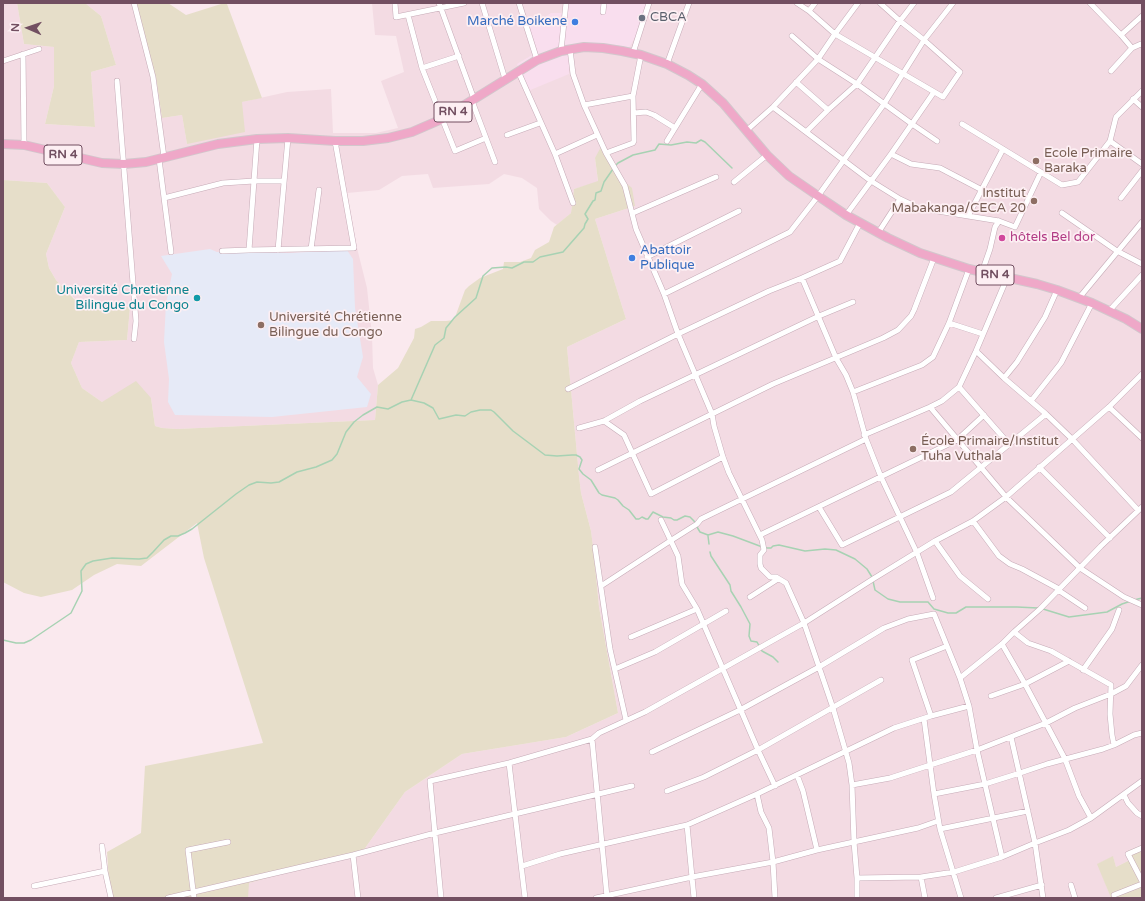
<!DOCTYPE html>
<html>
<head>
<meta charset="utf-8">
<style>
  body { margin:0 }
  #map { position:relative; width:1145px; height:901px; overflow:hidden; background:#fae9ee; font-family:"Varela Round",sans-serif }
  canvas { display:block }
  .frame { position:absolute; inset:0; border:4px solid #724f61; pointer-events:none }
  .north { position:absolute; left:8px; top:8px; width:40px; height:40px; -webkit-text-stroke:3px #fdeff3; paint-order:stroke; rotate:272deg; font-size:11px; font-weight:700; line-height:16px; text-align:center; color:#724f61 }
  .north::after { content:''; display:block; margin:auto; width:14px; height:18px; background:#724f61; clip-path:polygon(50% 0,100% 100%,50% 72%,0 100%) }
</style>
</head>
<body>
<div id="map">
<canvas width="1145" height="901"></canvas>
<div class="frame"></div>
<div class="north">N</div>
</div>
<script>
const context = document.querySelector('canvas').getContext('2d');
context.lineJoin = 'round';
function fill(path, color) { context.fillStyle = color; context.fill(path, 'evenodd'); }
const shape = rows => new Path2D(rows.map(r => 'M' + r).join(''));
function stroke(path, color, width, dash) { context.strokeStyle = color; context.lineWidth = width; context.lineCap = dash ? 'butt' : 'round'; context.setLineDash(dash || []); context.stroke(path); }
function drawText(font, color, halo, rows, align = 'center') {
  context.font = font + ' "Varela Round",sans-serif'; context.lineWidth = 3.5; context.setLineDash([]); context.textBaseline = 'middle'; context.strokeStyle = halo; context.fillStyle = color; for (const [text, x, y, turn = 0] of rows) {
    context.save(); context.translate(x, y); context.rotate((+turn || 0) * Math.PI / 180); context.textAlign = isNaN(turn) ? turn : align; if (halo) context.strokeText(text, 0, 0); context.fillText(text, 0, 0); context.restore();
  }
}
fill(shape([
  [3,3,17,3,24,44,54,47,54,86,45,124,95,127,91,72,116,65,101,16,85,3,136,3,142,34,156,78,162,118,182,115,187,144,242,102,287,92,331,89,333,133,376,133,398,128,381,81,404,72,396,36,375,35,372,3,1142,3,1142,845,1127,851,1128,861,1116,867,1113,857,1098,864,1111,898,248,898,248,883,363,851,405,792,462,754,566,737,618,713,599,607,594,555,591,531,581,493,579,476,567,347,626,319,595,219,635,206,595,158,598,182,574,189,571,213,557,225,551,221,539,209,537,188,522,178,504,174,489,184,433,188,428,174,402,176,379,190,347,193,357,248,367,288,372,335,373,368,378,385,375,420,177,429,162,428,155,426,151,398,102,402,82,388,71,363,79,342,127,340,130,307,105,307,75,299,56,280,49,268,46,254,65,207,47,183,3,180]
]), '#f3dbe3');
fill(shape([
  [566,3,649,3,643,23,629,48,622,52,569,50,569,74,528,91,517,64,532,55,525,30,551,13,565,13]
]), '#f9deee');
fill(shape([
  [210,249,217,252,231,251,289,253,347,250,353,259,355,308,363,357,357,377,371,394,367,407,272,417,175,415,168,402,169,379,164,342,166,303,172,274,161,256]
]), '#e6eaf7');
fill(shape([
  [17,3,85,3,101,16,116,65,91,72,95,127,45,124,54,86,54,47,24,44],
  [136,3,168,3,186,15,221,4,227,4,262,98,242,102,245,132,187,144,182,115,162,118,156,78,142,34],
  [603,143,625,182,632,188,635,206,595,219,626,319,567,347,579,476,581,493,591,531,594,555,599,607,618,713,566,737,462,754,405,792,363,851,249,883,248,898,110,898,107,852,141,833,145,766,263,743,204,558,197,523,141,566,117,564,94,575,72,590,41,597,24,593,3,582,3,180,47,183,65,207,46,254,49,268,56,280,74,299,105,307,130,307,127,340,79,342,71,363,82,388,102,402,136,381,151,398,155,426,162,428,177,429,375,420,378,385,398,368,414,338,415,329,421,327,431,321,446,321,454,320,465,290,469,286,480,278,503,269,504,262,520,262,531,258,535,250,549,242,554,227,571,213,574,189,598,181,595,158],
  [1142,845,1142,898,1111,898,1097,864,1113,856,1116,867,1128,861,1127,851]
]), '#e6dec9');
stroke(shape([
  [615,166,618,163,633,155,655,150,659,144,671,145,687,142,696,143,701,140,705,142,732,168],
  [411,400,435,345,444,338,446,328,455,317,476,298,483,276,492,268,506,267,512,268,524,262,533,262,540,257,563,252,584,228,585,224,588,219,585,214,593,201,595,200,596,193,601,191,604,182,613,169],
  [697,527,700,532,708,535,718,532,733,536,765,548,771,548,773,546,779,545,805,551,825,549,836,550,855,559,867,569,872,577],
  [708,536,709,544],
  [710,552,711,556,730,585,731,591,741,607,750,624,749,636,751,641,757,642,762,651,773,657,778,662],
  [873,581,875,590,888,599,900,602,928,602,934,609,948,613,956,613,966,607,1017,607,1038,608],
  [1134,600,1142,598],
  [1043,609,1069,617,1107,612,1122,604,1131,601],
  [3,640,16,643,24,643,31,640,71,613,82,591,81,571,86,564,93,561,112,558,139,559,147,558,153,552,164,540,171,536,178,536,185,533,192,529,236,494,249,485,257,482,271,483,279,482,297,472,316,467,332,460,337,454,346,432,354,422,363,415,377,407,388,409,402,402,411,400,424,403,433,408,439,419,456,415,465,416,471,412,480,410,491,410,494,412,513,431,545,455,557,456,572,455,576,455,580,457,582,460,579,469,583,474,591,480,599,493,602,495,615,498,618,500,623,506,629,510,636,519,639,519,642,517,646,519,648,519,653,512,663,517,671,518,674,520,677,520,685,516,690,517,694,521,695,523]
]), '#a7d2b3', 1.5);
const minor = shape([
  [134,3,153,77,164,157],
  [395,3,396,17,464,3],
  [439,3,474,99],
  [482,3,505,79],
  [519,3,537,60],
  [797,3,809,11,835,34,943,97,960,72,924,40,900,21,880,3],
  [1090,3,1121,35,1132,48,1141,44,1142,45],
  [809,11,815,3],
  [603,12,604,3],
  [408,15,422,68,455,151,486,138],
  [1121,35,1142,16],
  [792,36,818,59,857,84,912,124,937,141],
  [570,49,573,74,584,105,606,153,625,186,636,229,664,294,678,334,712,414,714,426,723,457,729,473,762,540,764,550,760,555,760,564,761,568,770,577,776,577,786,583,804,623,833,708,849,763,852,785,854,842,857,878,857,898],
  [561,51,566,3],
  [633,53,649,3],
  [23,54,24,145],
  [3,61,39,49],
  [667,64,689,3],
  [422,68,459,56],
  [518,71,555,154,573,203],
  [1111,71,1132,48],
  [117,81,136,321,134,339],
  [796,82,828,110],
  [1133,99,1142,107],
  [472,101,495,162],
  [584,105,633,96],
  [773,107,871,181,900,199,919,208,999,221,1015,227,1041,172],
  [634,113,646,112,654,115,675,128],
  [962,124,1062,185,1078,182,1110,141,1116,117,1142,91],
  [746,131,773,107,818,59,835,34,858,3],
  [807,131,828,110,857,84,900,21,914,3],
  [507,135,540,123],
  [667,141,702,84],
  [1110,141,1142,164],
  [606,153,633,143,634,141,633,96,641,55],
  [555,154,597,135],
  [891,154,911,164,940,168,982,190],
  [159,159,171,252],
  [734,182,767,155],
  [164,198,223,183,254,181,284,181],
  [1121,198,1142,171],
  [633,213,716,177],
  [1062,213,1117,251,1142,264],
  [846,215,891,154,934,92],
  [968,216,1003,149],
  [878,233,900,199],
  [311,249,319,190],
  [249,250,257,139],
  [278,250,288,138],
  [222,251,249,250,354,248,335,141],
  [647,257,739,211],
  [982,272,990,249,995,227,999,221],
  [802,278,836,358,846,375,853,392,866,439,881,477,917,553,933,598],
  [664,294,790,232,818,196,884,104,924,40,953,3],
  [1079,298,1142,222],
  [1109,311,1142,275],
  [949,323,983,334],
  [976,351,1004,378,1046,414,1072,439,1138,510],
  [1004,378,1017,362,1045,317,1057,290],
  [959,387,1009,444],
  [568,389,678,334,769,291,802,278,840,261,860,223],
  [853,392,922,365,933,357,949,323,969,269],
  [1031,401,1061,363,1092,303],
  [930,407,1006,497,1080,568,1124,597,1142,605],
  [1109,407,1142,438],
  [604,421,624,435,651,494,723,457],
  [579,428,604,421,640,401,819,316,853,302],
  [864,435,930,407,942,401,959,387,976,351,1007,278],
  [1039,467,1110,538],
  [598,470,773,384,883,338,898,330,911,316,914,310,934,258],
  [819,507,842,545,951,492,1046,414],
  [661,520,678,556,682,584,697,609,758,750,775,786],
  [973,521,999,556,1010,564,1022,569,1059,589],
  [760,535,957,440,984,415],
  [935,541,960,576,988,599],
  [595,547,610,649,626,720],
  [601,586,670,541,697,524,701,519,866,439],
  [1058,590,1085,608],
  [750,597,778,579],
  [1014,632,1028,643,1051,651,1111,685,1110,714,1112,735,1114,745],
  [631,637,697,609],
  [1002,644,1025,684,1065,759,1079,796,1091,818],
  [615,669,655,652,726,611],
  [1083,670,1112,629,1119,610],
  [960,678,1002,644,1014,632,1040,609,1101,546,1142,507],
  [991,696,1025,684,1069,661],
  [931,716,912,660,947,646],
  [924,719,934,794,940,829,961,898],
  [1011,737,1035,843,1043,898],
  [592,739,607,897],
  [652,752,740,710,819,667,884,628,908,619,934,614,960,678,969,706,977,750,1002,857],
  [509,763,525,898],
  [797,775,803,791,817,850],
  [852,785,890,778,977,750,1046,723,1075,708,1111,694,1126,686,1142,665],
  [667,791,704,777,758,750,881,680],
  [757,794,761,812,769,828,773,862,775,898],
  [934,794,985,784,1020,773,1047,764,1103,749,1114,745,1134,735,1142,733],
  [1124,795,1128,803,1137,813,1142,816],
  [687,825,694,898],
  [940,829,1028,811],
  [102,846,105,871,111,898],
  [1142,848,1128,854,1142,881],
  [353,855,358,898],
  [522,866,560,854,687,825,757,794,894,728,931,716,969,706],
  [921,877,925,898],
  [857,878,921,877,954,872,1002,857,1035,843,1069,830,1091,818,1142,781],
  [1071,885,1075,898],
  [34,886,105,871],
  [1114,895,1142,884],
  [168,898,353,855,435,833,632,786],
  [194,898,188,850,228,842],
  [441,898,430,781,509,763,592,739,599,733,645,712,804,623,873,579,935,541,973,521,1006,497,1109,407,1142,374],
  [596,898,692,877,773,862,817,850,918,828,938,821],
  [996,898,1042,885]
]);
const trunk = shape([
  [3,144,24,145,102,163,124,164,146,162,218,144,257,139,288,138,335,141,363,141,388,138,412,132,442,119,537,60,561,51,584,47,603,48,622,51,641,55,667,64,688,75,702,84,723,103,767,155,789,176,818,196,846,215,888,238,920,253,969,269,1037,284,1057,290,1092,303,1126,319,1142,329]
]);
stroke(minor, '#c6abb7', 6);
stroke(trunk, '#d2c7cc', 10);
stroke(minor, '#fff', 5);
stroke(trunk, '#efa8c8', 8);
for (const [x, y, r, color] of [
  [642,18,4,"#6b7280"],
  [575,22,4,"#3f7fe0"],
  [1036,161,4,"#8d6e63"],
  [1034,201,4,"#8d6e63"],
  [1002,238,4,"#d1479c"],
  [632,258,4,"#3f7fe0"],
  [197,298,4,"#0f9aa8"],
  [261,325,4,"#8d6e63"],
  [913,449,4,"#8d6e63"]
]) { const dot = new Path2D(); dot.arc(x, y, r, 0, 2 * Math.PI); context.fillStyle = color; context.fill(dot); stroke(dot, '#fdeff3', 1.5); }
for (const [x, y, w] of [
  [453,112,38],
  [63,155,38],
  [995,275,38]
]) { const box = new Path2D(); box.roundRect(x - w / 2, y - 10, w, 20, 3); context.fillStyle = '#fdeff3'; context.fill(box); stroke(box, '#724f61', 1); }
drawText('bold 12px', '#724f61', null, [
  ["RN 4",453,112],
  ["RN 4",63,155],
  ["RN 4",995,275]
]);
drawText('13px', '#5b616d', '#fdeff3', [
  ["CBCA",650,18]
], 'left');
drawText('13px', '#366cbe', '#fdeff3', [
  ["Marché Boikene",567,22],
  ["Abattoir",640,251,"left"],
  ["Publique",640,266,"left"]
], 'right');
drawText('13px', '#785e54', '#fdeff3', [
  ["Ecole Primaire",1044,154],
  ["Baraka",1044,169],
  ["Institut",1026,194,"right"],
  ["Mabakanga/CECA 20",1026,209,"right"],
  ["Université Chrétienne",269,318],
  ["Bilingue du Congo",269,333],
  ["École Primaire/Institut",921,442],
  ["Tuha Vuthala",921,457]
], 'left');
drawText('13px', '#b23c85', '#fdeff3', [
  ["hôtels Bel dor",1010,238]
], 'left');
drawText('13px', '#0d838f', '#fdeff3', [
  ["Université Chretienne",189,291],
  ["Bilingue du Congo",189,306]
], 'right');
</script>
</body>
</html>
